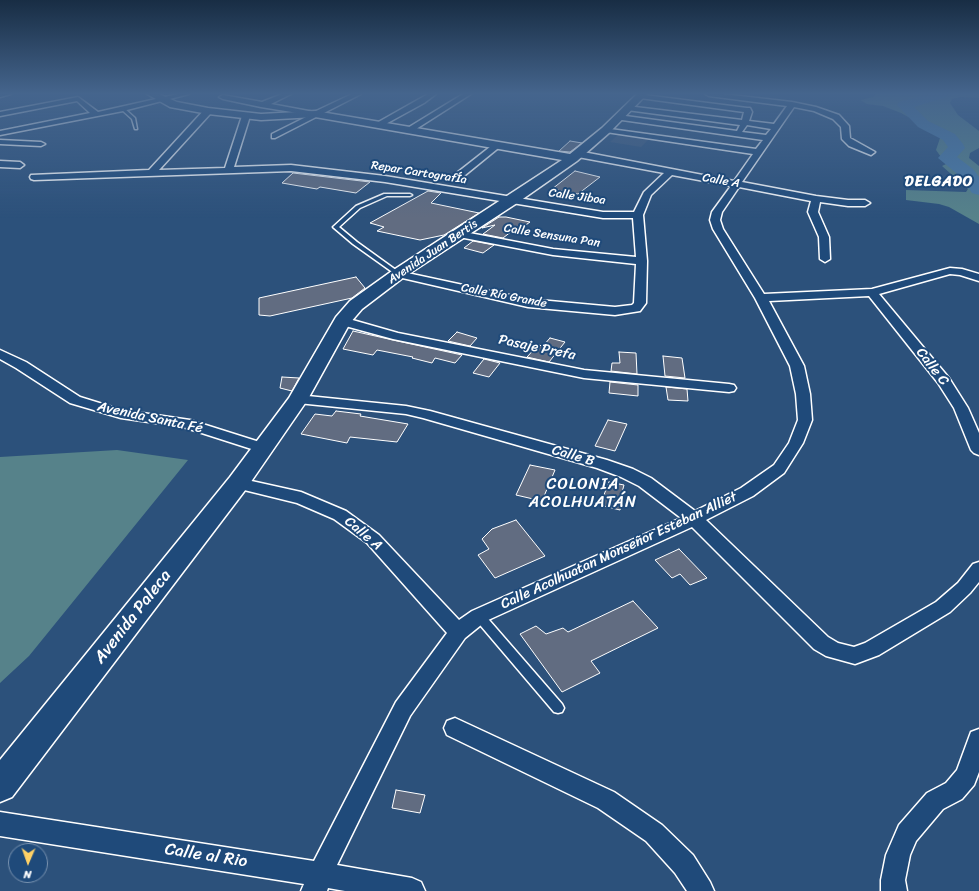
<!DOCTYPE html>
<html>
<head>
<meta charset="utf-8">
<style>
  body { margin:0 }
  #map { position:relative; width:979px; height:891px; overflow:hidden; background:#2c517b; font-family:Sriracha,sans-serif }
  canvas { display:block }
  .north { position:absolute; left:8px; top:843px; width:40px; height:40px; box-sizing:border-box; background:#1f4a7a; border:1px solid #7992af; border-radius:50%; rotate:182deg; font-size:11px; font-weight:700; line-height:16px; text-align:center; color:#fff }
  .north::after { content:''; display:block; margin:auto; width:14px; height:18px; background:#ffd166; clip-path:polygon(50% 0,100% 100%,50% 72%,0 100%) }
</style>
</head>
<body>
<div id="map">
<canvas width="979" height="891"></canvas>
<div class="north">N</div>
</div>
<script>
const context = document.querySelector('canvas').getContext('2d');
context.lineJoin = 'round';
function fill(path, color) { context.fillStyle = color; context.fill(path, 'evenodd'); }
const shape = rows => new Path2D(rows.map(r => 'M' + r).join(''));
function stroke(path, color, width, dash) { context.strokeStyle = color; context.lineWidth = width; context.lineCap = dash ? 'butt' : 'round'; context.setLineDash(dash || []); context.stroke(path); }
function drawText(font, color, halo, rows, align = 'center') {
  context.font = font + ' Sriracha,sans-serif'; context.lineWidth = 4; context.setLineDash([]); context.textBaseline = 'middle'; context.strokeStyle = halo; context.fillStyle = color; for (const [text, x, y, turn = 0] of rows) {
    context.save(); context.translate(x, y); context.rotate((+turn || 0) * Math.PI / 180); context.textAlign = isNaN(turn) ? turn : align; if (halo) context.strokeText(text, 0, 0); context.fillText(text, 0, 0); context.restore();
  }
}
fill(shape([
  [620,133,650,138,641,147,610,142]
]), '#3c597d');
fill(shape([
  [874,94,979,94,979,98,961,97,952,99,950,103,958,115,979,131,979,148,970,153,969,158,979,166,979,224,949,207,939,204,906,200,906,190,966,192,968,189,942,166,946,164,936,150,941,135,901,113,883,106,867,104,860,100,873,97,875,95],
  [117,450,188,460,29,656,0,683,0,457]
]), '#56828a');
fill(shape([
  [927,94,948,94,946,97,914,107,928,121,955,134,963,144,965,148,957,157,973,169,979,177,979,195,972,193,961,177,938,158,948,147,943,140,918,127,897,105,899,102,927,94]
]), '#4a7ba7');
const building = shape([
  [570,141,582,143,570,152,559,151,570,141],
  [575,171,600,177,578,194,552,189,575,171],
  [293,173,370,182,356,193,320,187,317,189,282,183,293,173],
  [428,191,441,193,431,203,479,213,444,235,420,240,377,231,384,227,370,223,428,191],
  [499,217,506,217,530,222,516,232,512,231,503,238,483,234,495,225,482,228,499,217],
  [473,241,494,245,483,253,464,248,473,241],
  [356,277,365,288,352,298,270,316,259,315,259,298,356,277],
  [353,331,393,340,462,355,455,363,435,358,432,363,412,358,413,357,377,350,373,355,343,349,353,331],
  [457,332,477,338,470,346,448,341,457,332],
  [550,338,565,342,549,362,527,357,538,345,543,346,550,338],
  [619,352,636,353,637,374,611,371,612,363,620,363,619,352],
  [663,356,682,358,685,378,665,376,663,356],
  [484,359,500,363,489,377,473,373,484,359],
  [282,377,299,378,292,391,280,388,282,377],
  [610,382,638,385,638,396,609,393,610,382],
  [666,387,687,389,688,401,668,400,666,387],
  [336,411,361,414,360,416,408,424,397,442,350,437,347,443,301,434,315,414,332,416,336,411],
  [608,420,627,424,615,451,595,446,608,420],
  [530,465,555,470,542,501,516,495,530,465],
  [609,482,624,485,621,496,624,496,620,510,600,505,609,482],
  [516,520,545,556,495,578,478,555,489,549,482,539,492,529,516,520],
  [679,549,707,578,690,585,680,574,672,578,655,560,679,549],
  [633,601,658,628,591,661,600,673,562,692,520,634,536,626,546,634,563,628,568,632,633,601],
  [396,790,425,795,420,813,392,808,396,790]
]);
fill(building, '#616c81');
stroke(building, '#fff', 1);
const lane = shape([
  [122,108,124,108,135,118,137,129,135,129,132,119,122,110,122,108],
  [384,194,410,194,412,195,410,196,387,196,360,208,339,227,357,242,400,273,401,274,398,276,353,244,333,227,356,206,384,194],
  [479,612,483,613,562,704,564,708,562,712,558,713,554,712,475,619,474,616,475,613,479,612]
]);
const street = shape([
  [0,94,11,94,0,97,0,94],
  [178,94,189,94,123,111,0,135,0,131,90,113,77,101,0,116,0,112,78,97,98,112,178,94],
  [282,94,291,94,271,104,314,112,352,94,361,94,275,138,272,138,272,134,310,115,261,107,223,99,219,97,223,95,262,102,282,94],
  [428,94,436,94,424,103,382,126,376,126,375,124,428,94],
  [463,94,471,94,413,131,407,131,406,129,463,94],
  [637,94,747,108,750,108,752,112,749,121,774,124,787,106,709,96,705,94,723,94,792,102,816,107,839,115,849,126,850,138,875,152,871,155,849,146,842,139,841,127,833,119,814,111,794,107,742,182,816,196,848,200,865,200,870,203,865,206,848,206,820,202,818,212,829,237,830,259,825,262,820,259,819,237,808,212,811,201,739,187,722,212,720,220,723,229,764,294,872,289,950,268,962,269,979,274,979,281,960,275,950,274,879,294,949,378,968,408,979,433,979,455,974,453,971,450,954,408,938,383,869,296,769,301,804,366,810,394,812,420,803,443,784,473,753,496,706,520,828,637,838,643,854,647,865,643,936,602,958,583,973,564,979,562,979,582,970,593,950,612,879,655,855,664,826,656,814,649,692,527,486,621,465,638,410,716,337,865,412,878,421,882,425,891,345,891,328,888,327,891,301,891,304,884,0,836,0,812,314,861,396,702,447,633,367,543,334,519,297,503,232,487,230,483,232,479,238,478,301,492,346,511,379,535,459,620,472,611,681,518,639,486,621,477,597,468,423,418,406,414,298,403,293,402,291,399,293,396,298,395,406,406,430,411,607,460,633,469,651,478,695,511,741,488,774,465,789,443,798,420,796,394,790,366,755,298,713,229,710,220,712,212,731,186,672,175,651,195,643,215,647,261,646,303,640,311,615,315,528,307,398,277,392,274,398,271,528,299,615,307,632,305,634,303,636,264,553,255,459,237,454,234,459,231,553,249,636,257,633,218,603,218,385,182,291,171,34,180,31,179,30,177,31,175,149,170,205,109,211,109,211,113,159,170,225,168,242,116,246,114,250,116,234,167,291,165,385,176,603,212,634,212,644,192,664,173,578,157,574,154,575,152,578,151,734,181,753,154,606,132,602,130,603,128,756,149,763,140,615,119,614,117,618,115,737,131,740,125,627,110,623,108,627,106,742,120,744,112,640,98,636,96,637,94],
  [747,125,771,129,766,135,742,132,747,125],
  [0,140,41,142,45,144,41,146,0,144,0,140],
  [495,143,501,143,502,145,459,180,453,180,452,178,453,176,495,143],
  [0,161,20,162,24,165,20,168,0,167,0,161],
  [342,317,398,333,584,370,729,384,734,385,736,388,734,391,729,392,584,378,393,339,338,324,336,321,338,318,342,317],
  [0,350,26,362,80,397,122,410,190,420,269,445,272,448,269,451,264,453,183,427,121,418,70,403,16,368,0,359,0,350],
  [455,718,614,792,662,825,693,855,710,882,714,891,687,891,675,873,646,841,598,808,447,735,444,728,447,721,455,718],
  [979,729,979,772,974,785,962,799,943,809,916,841,910,855,905,880,907,891,881,891,881,880,886,855,899,825,927,793,946,783,957,770,971,732,979,729]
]);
const secondary = shape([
  [147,94,159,94,177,102,208,108,261,114,315,111,570,154,602,128,637,94,647,94,610,132,577,161,517,203,404,277,362,309,350,323,308,399,246,489,12,797,0,802,0,760,230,477,289,398,336,317,350,301,392,271,562,160,315,117,261,120,208,114,170,107,147,94]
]);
stroke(lane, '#fff', 3);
stroke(street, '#fff', 3);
stroke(secondary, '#fff', 3);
fill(lane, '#1f4a7a');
fill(street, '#1f4a7a');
fill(secondary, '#1f4a7a');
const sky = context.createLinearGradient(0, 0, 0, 218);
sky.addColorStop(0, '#182d44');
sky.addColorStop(0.43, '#45658d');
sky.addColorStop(1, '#45658d00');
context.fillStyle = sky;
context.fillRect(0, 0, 979, 218);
drawText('12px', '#fff', '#1f4a7a', [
  ["Repar CartografÍa",419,173,9],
  ["Calle A",721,181,10],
  ["Calle Jiboa",577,197,8],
  ["Calle Sensuna Pan",552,236,9],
  ["Avenida Juan Bertis",433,252,-34],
  ["Calle Río Grande",504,296,11]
]);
drawText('14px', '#fff', '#1f4a7a', [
  ["Pasaje Prefa",537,348,12],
  ["Calle C",932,367,52],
  ["Avenida Santa Fé",150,418,12],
  ["Calle B",573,456,16],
  ["Calle A",363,534,40],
  ["Calle Acolhuatan Monseñor Esteban Alliet",619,551,-25]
]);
context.letterSpacing = '1px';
drawText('bold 15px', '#fff', '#1f4a7a', [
  ["DELGADO",939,182]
]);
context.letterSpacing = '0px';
context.letterSpacing = '1px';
drawText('16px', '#fff', '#1f4a7a', [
  ["COLONIA",583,485],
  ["ACOLHUATÁN",583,503]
]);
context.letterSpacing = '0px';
drawText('17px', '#fff', '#1f4a7a', [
  ["Avenida Paleca",133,617,-52],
  ["Calle al Rio",206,856,9]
]);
</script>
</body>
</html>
